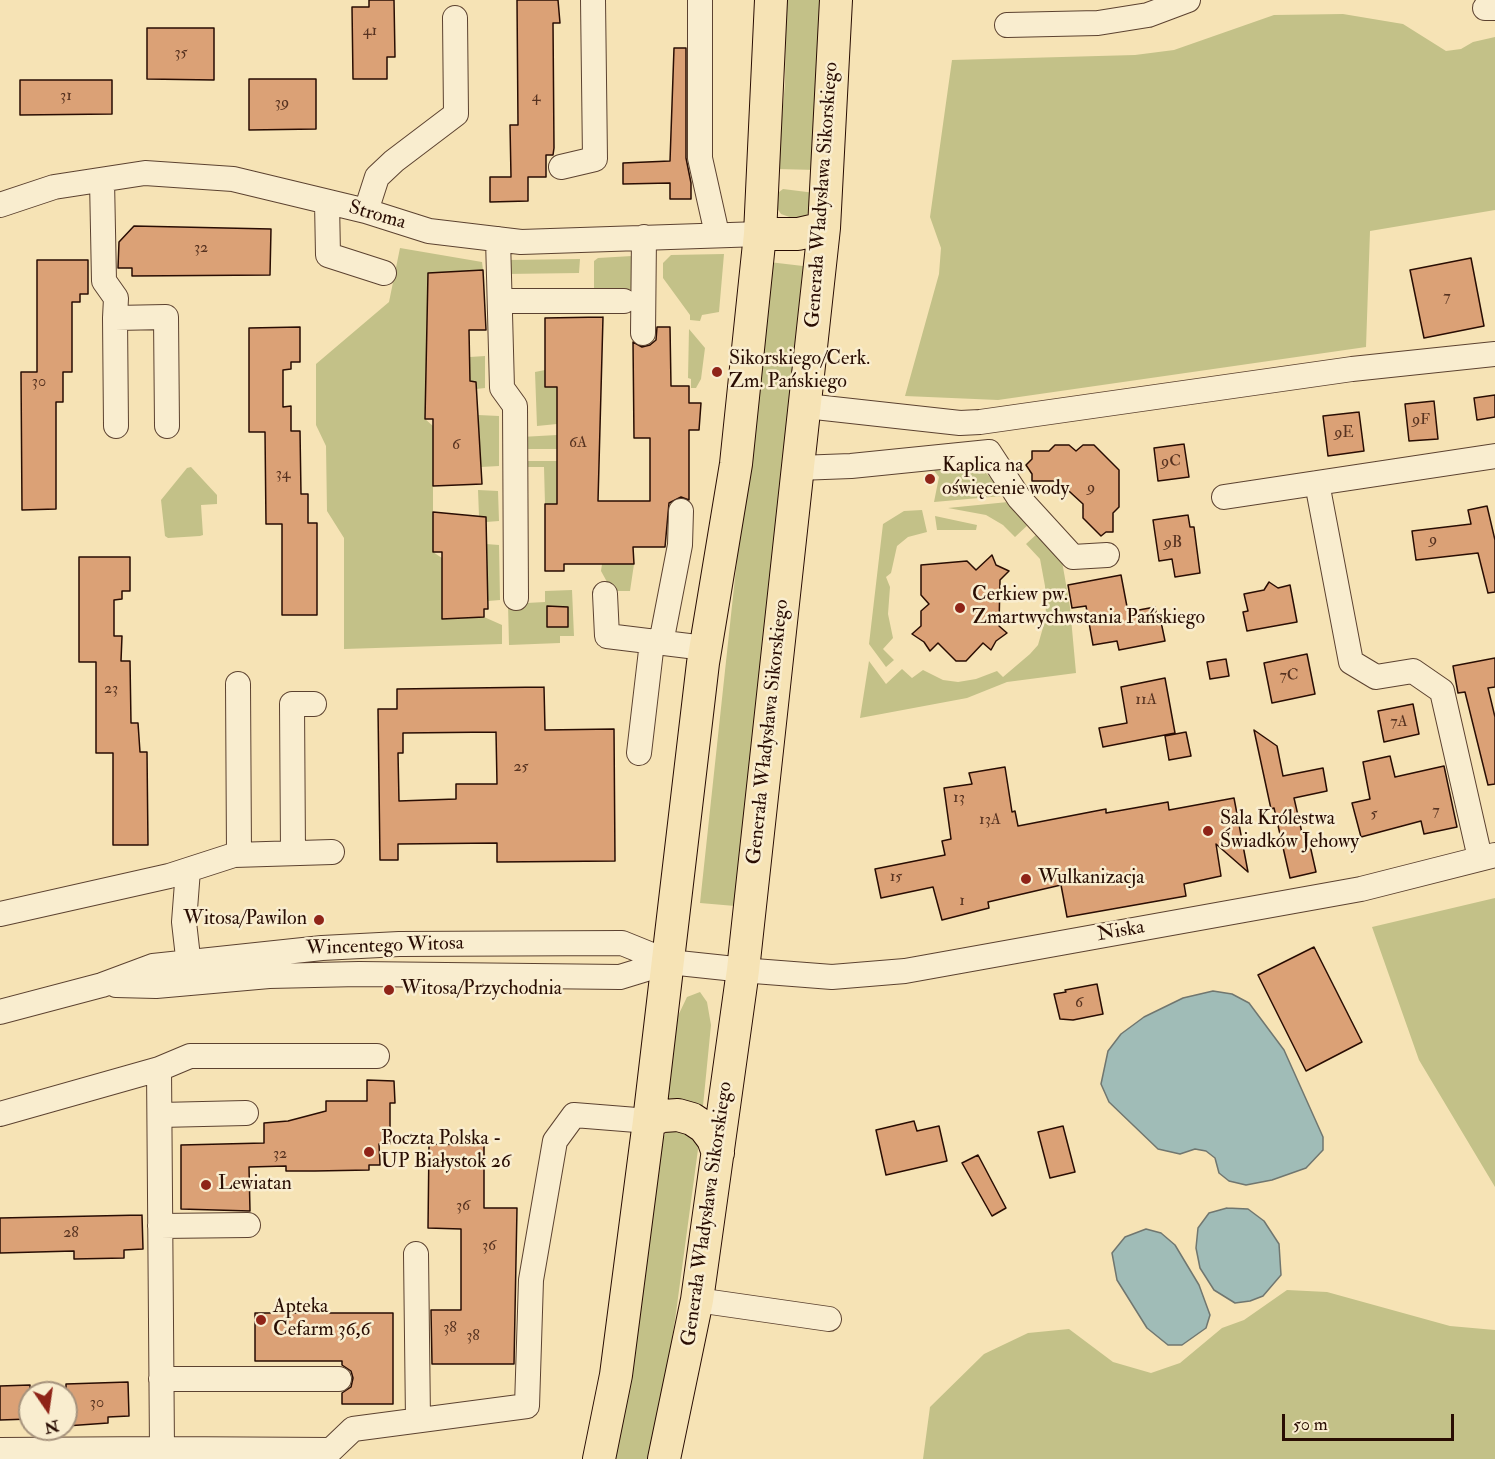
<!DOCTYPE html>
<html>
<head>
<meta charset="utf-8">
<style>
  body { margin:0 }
  #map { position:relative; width:1495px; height:1459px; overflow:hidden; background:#f6e3b5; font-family:"IM FELL Double Pica",serif }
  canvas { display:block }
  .north { position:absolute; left:18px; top:1381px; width:60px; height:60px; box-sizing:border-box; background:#f9edcf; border:2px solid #a6937d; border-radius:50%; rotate:167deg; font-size:16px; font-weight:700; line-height:24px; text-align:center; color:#290d03 }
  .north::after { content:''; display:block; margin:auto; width:21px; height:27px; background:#8f2418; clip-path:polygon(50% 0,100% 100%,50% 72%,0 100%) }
  .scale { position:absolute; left:1282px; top:1414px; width:172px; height:27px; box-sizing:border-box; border:3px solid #290d03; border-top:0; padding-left:8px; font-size:18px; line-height:21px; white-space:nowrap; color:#290d03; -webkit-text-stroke:4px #f9edcf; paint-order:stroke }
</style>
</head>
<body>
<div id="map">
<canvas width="1495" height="1459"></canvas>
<div class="north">N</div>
<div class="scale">50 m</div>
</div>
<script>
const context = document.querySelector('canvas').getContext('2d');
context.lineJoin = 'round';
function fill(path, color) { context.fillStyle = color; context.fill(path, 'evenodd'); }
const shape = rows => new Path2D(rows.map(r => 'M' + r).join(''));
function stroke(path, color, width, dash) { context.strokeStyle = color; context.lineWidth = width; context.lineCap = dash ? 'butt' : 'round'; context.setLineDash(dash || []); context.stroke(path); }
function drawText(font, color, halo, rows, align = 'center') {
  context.font = font + ' "IM FELL Double Pica",serif'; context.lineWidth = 5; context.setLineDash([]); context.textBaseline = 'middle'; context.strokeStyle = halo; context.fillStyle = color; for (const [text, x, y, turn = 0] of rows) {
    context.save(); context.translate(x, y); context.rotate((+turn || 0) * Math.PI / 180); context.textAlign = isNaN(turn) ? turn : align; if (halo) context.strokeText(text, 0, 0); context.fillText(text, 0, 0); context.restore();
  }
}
fill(shape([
  [786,0,825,0,816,170,777,169,785,84],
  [1343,14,1403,24,1446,51,1461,49,1473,42,1495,37,1495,210,1370,231,1366,347,998,400,905,396,939,274,941,248,930,217,952,60,1135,55,1174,50,1274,15],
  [783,189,815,193,812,208,805,217,795,219,781,214,777,208,775,195],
  [400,248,482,262,483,270,428,274,425,419,433,426,433,552,442,558,443,619,484,617,502,625,502,644,344,649,344,538,327,511,326,446,316,425,316,364,389,302],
  [724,254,719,312,702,315,700,321,690,320,690,315,663,278,663,263,671,255],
  [632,256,632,288,624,293,594,294,594,261,598,258],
  [580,259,579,273,505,274,506,260],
  [769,262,803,266,735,906,700,903],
  [689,329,705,348,701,379,696,388,691,388,691,379,688,378],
  [485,356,485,388,476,389,476,382,470,381,470,357],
  [545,370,545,387,557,387,557,424,537,426,535,372],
  [478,415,499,416,499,466,481,467],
  [557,435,557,449,521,449,521,437],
  [521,461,557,461,557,504,545,504,544,467,527,467],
  [979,465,1003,492,1002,496,934,502,939,477,932,468],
  [191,467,217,495,217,504,201,505,203,535,200,536,168,538,165,536,161,500,187,468],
  [478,490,498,491,499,521,486,522,486,517,479,516],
  [1008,502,1031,522,1015,537,1003,525,986,515,948,508],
  [922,510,927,532,908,537,897,546,891,573,886,577,890,587,888,614,893,638,883,649,894,660,886,667,869,644,883,524,904,511],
  [935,516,977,525,976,530,937,530],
  [1039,532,1060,550,1070,607,1076,673,1007,682,967,698,860,718,869,661,886,684,902,669,912,678,923,670,943,680,958,682,976,679,997,671,1003,677,1030,654,1038,645,1046,617,1045,586,1040,559,1026,544],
  [486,544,499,545,500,600,488,601],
  [602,564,634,564,630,591,612,591,601,571],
  [572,590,574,636,560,636,560,643,509,645,508,604,545,602,545,591],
  [1495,898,1495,1187,1419,1060,1372,927],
  [700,992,707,1002,711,1025,702,1116,664,1108,676,1020,687,997],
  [682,1126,699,1142,675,1320,653,1455,651,1459,611,1459,621,1418,644,1288,661,1141,667,1131],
  [1287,1290,1327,1292,1450,1326,1495,1330,1495,1459,923,1459,930,1407,984,1354,1028,1333,1069,1329,1113,1362,1151,1373,1180,1363,1222,1328,1244,1320]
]), '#c3c188');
const water = shape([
  [1213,991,1232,994,1249,1003,1284,1050,1323,1137,1323,1150,1306,1168,1272,1180,1246,1185,1229,1181,1219,1173,1215,1158,1206,1151,1195,1149,1180,1154,1158,1149,1109,1102,1101,1084,1108,1051,1121,1034,1144,1017,1183,998,1213,991],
  [1227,1208,1248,1209,1264,1221,1279,1244,1281,1275,1263,1296,1250,1301,1235,1303,1214,1290,1200,1268,1196,1248,1198,1228,1209,1213,1227,1208],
  [1146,1229,1161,1233,1175,1245,1199,1285,1210,1315,1206,1328,1182,1345,1168,1345,1147,1328,1117,1280,1112,1253,1125,1237,1146,1229]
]);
fill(water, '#a0bcb7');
stroke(water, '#70766f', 1.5);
const building = shape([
  [369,0,394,0,395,57,387,57,387,79,353,79,352,7,369,7,369,0],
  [517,0,558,0,560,23,553,23,554,148,553,155,546,155,546,177,528,177,528,201,490,202,490,177,511,177,510,125,518,125,517,0],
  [147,28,214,28,214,80,147,79,147,28],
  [674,48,686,48,686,158,691,183,691,199,670,199,670,183,623,184,623,163,670,161,674,48],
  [249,79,316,79,316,129,249,130,249,79],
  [20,80,112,80,112,114,20,115,20,80],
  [134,226,271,229,270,275,132,276,132,268,118,268,119,242,134,226],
  [1471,258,1484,326,1424,338,1410,270,1471,258],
  [37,260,88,260,88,294,80,294,80,302,72,302,72,372,63,372,63,402,56,402,56,509,22,510,21,372,37,372,37,260],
  [483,270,486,330,469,330,470,381,476,382,482,484,433,486,433,419,425,419,428,273,483,270],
  [603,317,598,501,650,501,650,438,634,438,633,342,642,347,650,345,656,340,657,327,670,327,671,386,689,386,689,403,701,403,699,430,689,430,689,500,681,497,669,503,665,547,633,547,634,564,564,564,564,571,545,571,545,504,557,504,557,387,545,387,545,318,603,317],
  [300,327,300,362,291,362,291,369,283,370,283,407,291,406,291,431,300,431,301,494,308,494,308,523,317,523,317,615,282,615,282,524,266,524,265,432,249,432,249,328,300,327],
  [1495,395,1495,417,1477,420,1474,398,1495,395],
  [1434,401,1438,439,1409,441,1405,404,1434,401],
  [1359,412,1364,451,1328,456,1323,416,1359,412],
  [1184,444,1189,477,1158,481,1154,448,1184,444],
  [1055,445,1069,445,1076,451,1083,445,1094,445,1119,470,1119,507,1113,513,1113,532,1106,532,1101,536,1083,518,1083,504,1058,481,1032,481,1032,474,1026,465,1032,459,1032,451,1049,451,1055,445],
  [1487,506,1495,540,1495,592,1488,593,1478,553,1416,560,1412,531,1471,524,1468,510,1487,506],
  [433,512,486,517,488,609,484,609,484,617,442,619,442,552,433,552,433,512],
  [1188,515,1190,527,1194,527,1200,573,1175,577,1172,559,1159,561,1153,520,1188,515],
  [992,555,996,565,1009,571,1000,580,999,626,1007,633,996,641,991,650,983,643,966,661,956,661,938,643,930,651,924,642,912,634,921,626,921,611,929,604,921,595,921,565,967,561,976,570,992,555],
  [79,557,130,557,130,591,122,591,122,599,114,600,114,636,122,636,121,661,130,661,131,723,138,723,140,752,147,752,148,845,113,845,113,753,96,753,96,662,79,662,79,557],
  [1121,575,1128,612,1155,607,1157,617,1160,617,1165,641,1119,650,1117,641,1093,645,1086,606,1072,608,1068,585,1121,575],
  [1269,582,1278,588,1290,585,1297,622,1247,631,1243,612,1248,611,1244,594,1264,590,1269,582],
  [547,606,568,607,568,627,547,627,547,606],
  [1307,654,1315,694,1272,703,1264,663,1307,654],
  [1495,658,1495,687,1488,688,1495,717,1495,784,1488,785,1465,692,1458,693,1453,666,1495,658],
  [1226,659,1229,676,1210,679,1207,662,1226,659],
  [1165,678,1175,733,1103,747,1099,728,1127,723,1121,687,1165,678],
  [544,687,545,730,614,729,615,861,497,862,497,843,398,844,398,860,380,860,378,709,397,709,397,689,544,687],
  [496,732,497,784,456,784,456,799,399,801,398,753,403,753,403,733,496,732],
  [1413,704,1419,734,1384,742,1378,711,1413,704],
  [1254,730,1277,746,1283,776,1323,768,1327,791,1294,798,1302,833,1307,832,1316,872,1290,878,1274,808,1271,809,1254,730],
  [1186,732,1191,756,1169,760,1165,736,1186,732],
  [1390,756,1395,777,1444,766,1457,827,1424,834,1421,821,1361,837,1352,803,1370,799,1363,762,1390,756],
  [1005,767,1012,812,1015,811,1018,826,1106,809,1106,813,1168,802,1169,810,1234,798,1248,872,1216,844,1221,876,1184,884,1186,896,1067,917,1061,885,988,902,989,908,942,920,933,887,881,898,875,869,945,855,942,841,951,839,944,788,972,784,969,773,1005,767],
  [1314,947,1362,1042,1306,1071,1258,975,1314,947],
  [1097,984,1103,1014,1073,1020,1060,1019,1054,994,1066,992,1065,990,1097,984],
  [367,1080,394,1081,395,1103,390,1103,390,1144,379,1144,380,1165,369,1165,369,1170,315,1171,286,1171,286,1166,249,1167,250,1211,181,1209,181,1145,264,1143,264,1123,288,1121,326,1111,326,1101,367,1101,367,1080],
  [914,1121,917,1131,939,1126,947,1161,886,1175,876,1130,914,1121],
  [1063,1126,1075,1172,1050,1178,1038,1132,1063,1126],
  [429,1144,484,1145,484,1208,517,1208,514,1364,432,1364,431,1310,461,1310,461,1229,428,1228,429,1144],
  [978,1155,1006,1208,992,1216,962,1163,978,1155],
  [142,1215,143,1249,124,1250,124,1258,74,1259,74,1251,0,1253,0,1218,142,1215],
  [255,1313,393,1313,393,1404,342,1404,342,1393,351,1387,353,1378,351,1371,342,1365,342,1361,255,1361,255,1313],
  [128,1382,129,1416,108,1417,108,1423,66,1426,66,1384,128,1382],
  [30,1385,30,1419,0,1420,0,1386,30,1385]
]);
fill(building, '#dba176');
stroke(building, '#290d03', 1.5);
const minor = shape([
  [700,0,700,158,717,234],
  [1485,8,1495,8],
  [1007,25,1098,23,1148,15,1188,0],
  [561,167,595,159,593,0],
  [102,180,104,281,116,298,115,318,166,317,167,426],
  [327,202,328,255,384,273],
  [0,205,54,187,145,173,233,179,366,211,429,231,521,242,760,234],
  [366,211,377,177,394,161,456,114,455,18],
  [498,239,502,388,515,406,516,598],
  [500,301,624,301],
  [115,318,116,426],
  [643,333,644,237],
  [806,406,960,423,980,422,1352,369,1495,354],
  [798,468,851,466,989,452,1019,498,1073,557,1107,555],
  [1317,483,1351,662,1376,677,1413,671,1442,691,1480,858],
  [1224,497,1495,456],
  [605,594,607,636,705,648],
  [661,643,680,545,681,511],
  [238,684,239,855],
  [639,753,652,642],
  [293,853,292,704,314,704],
  [188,870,184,922,190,975],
  [0,914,169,876,234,855,332,852],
  [116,985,156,986,269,976,359,974,620,977,669,962],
  [0,1012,102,985,153,966,322,948,399,944,622,943,669,962,754,971,832,977,905,971,1361,889,1495,855],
  [159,1069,190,1056,377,1056],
  [0,1114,159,1069,162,1449,0,1450],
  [160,1115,246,1113],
  [160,1226,248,1225],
  [416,1254,418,1420],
  [697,1300,829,1319],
  [161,1379,339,1379],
  [162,1449,331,1450,353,1429,527,1406,531,1280,555,1141,574,1115,649,1121]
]);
const major = shape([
  [760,234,798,234,824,228],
  [649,1121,663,1116,678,1115,692,1119,704,1127,713,1139,718,1153],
  [599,1459,616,1375,649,1121,703,663,736,464,760,234,771,0],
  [664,1459,697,1300,743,970,824,228,836,0]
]);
stroke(minor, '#5c4230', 26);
stroke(major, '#290d03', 34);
stroke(minor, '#f9edcf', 24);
stroke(major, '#f6e3b5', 32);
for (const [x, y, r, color] of [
  [717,372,6,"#8f2418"],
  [930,479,6,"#8f2418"],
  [960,608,6,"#8f2418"],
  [1208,831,6,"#8f2418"],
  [1026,879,6,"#8f2418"],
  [319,920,6,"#8f2418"],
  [389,990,6,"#8f2418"],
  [369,1152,6,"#8f2418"],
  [206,1185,6,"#8f2418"],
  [261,1320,6,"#8f2418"]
]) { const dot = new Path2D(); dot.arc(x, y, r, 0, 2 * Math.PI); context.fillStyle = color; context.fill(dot); stroke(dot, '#f9edcf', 2); }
drawText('16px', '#563220', null, [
  ["41",370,32],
  ["35",181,54],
  ["31",66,97],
  ["4",536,98],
  ["39",282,104],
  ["32",201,249],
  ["7",1447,298],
  ["30",39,383],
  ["9F",1421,421],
  ["9E",1344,434],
  ["6A",578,444],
  ["6",456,446],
  ["9C",1171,463],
  ["34",283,475],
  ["9",1091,489],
  ["9",1433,541],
  ["9B",1173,544],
  ["7C",1289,677],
  ["23",111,690],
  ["11A",1146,701],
  ["7A",1399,723],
  ["25",521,768],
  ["13",959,799],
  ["7",1436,812],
  ["5",1374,815],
  ["13A",990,821],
  ["15",896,878],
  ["1",962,902],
  ["6",1079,1004],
  ["32",280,1155],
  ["36",463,1207],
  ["28",71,1234],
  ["36",489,1247],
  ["38",450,1329],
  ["38",473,1337],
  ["30",97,1404]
]);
drawText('20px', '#290d03', '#f9edcf', [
  ["Generała Władysława Sikorskiego",823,195,-86],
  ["Stroma",377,216,16],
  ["Generała Władysława Sikorskiego",769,732,-84],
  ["Niska",1121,932,-10],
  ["Wincentego Witosa",385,947,-2],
  ["Generała Władysława Sikorskiego",708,1214,-82]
]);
drawText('20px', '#290d03', '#f9edcf', [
  ["Sikorskiego/Cerk.",729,360],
  ["Zm. Pańskiego",729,383],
  ["Kaplica na",942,467],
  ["oświęcenie wody",942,490],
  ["Cerkiew pw.",972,596],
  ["Zmartwychwstania Pańskiego",972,619],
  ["Sala Królestwa",1220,820],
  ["Świadków Jehowy",1220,843],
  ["Wulkanizacja",1038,879],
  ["Witosa/Pawilon",307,920,"right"],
  ["Witosa/Przychodnia",401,990],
  ["Poczta Polska -",381,1140],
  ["UP Białystok 26",381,1163],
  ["Lewiatan",218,1185],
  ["Apteka",273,1308],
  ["Cefarm 36,6",273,1331]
], 'left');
</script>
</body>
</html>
